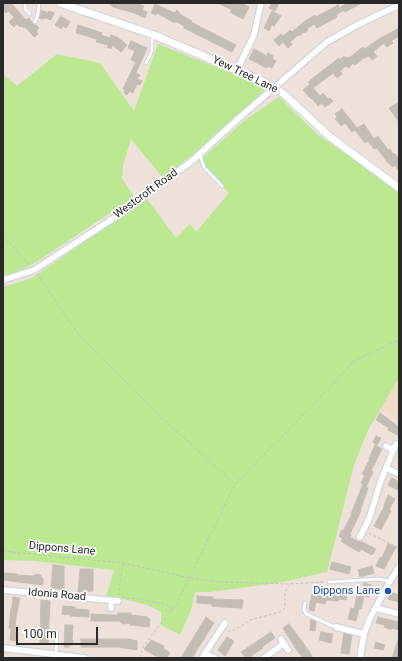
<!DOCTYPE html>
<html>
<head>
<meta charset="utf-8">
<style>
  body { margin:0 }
  #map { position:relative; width:402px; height:661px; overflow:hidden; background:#ede1d9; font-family:Roboto,sans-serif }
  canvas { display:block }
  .frame { position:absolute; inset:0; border:4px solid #292929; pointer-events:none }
  .scale { position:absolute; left:16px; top:627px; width:82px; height:18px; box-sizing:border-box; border:2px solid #292929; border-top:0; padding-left:5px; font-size:12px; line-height:14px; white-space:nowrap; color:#292929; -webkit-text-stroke:3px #fff; paint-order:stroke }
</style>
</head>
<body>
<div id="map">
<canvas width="402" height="661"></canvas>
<div class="frame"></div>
<div class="scale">100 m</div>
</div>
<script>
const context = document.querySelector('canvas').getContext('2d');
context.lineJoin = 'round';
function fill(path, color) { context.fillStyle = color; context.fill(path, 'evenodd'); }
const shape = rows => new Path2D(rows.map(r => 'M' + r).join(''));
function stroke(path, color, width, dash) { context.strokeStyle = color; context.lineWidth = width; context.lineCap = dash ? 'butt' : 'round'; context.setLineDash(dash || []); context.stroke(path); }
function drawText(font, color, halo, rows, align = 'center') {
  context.font = font + ' Roboto,sans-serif'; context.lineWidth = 3.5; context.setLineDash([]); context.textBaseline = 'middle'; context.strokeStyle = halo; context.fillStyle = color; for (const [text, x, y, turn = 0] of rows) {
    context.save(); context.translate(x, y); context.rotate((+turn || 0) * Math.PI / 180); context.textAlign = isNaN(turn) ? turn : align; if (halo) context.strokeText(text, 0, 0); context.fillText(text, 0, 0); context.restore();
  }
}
fill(shape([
  [399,378,399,420,380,409]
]), '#f0ddc7');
fill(shape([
  [158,44,254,82,265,88,263,93,233,118,195,153,163,178,131,139,123,165,122,178,134,197,38,261,21,270,3,276,3,74,17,86,57,54,100,63,134,111],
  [279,97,317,134,382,179,399,194,399,378,368,430,354,465,327,572,277,583,210,592,195,592,191,610,180,635,161,625,161,612,147,605,120,598,106,597,114,570,35,561,3,560,3,287,32,278,147,199,176,238,190,224,196,232,229,193,198,162,244,121]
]), '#bbe891');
const building = shape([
  [3,3,11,3,26,20,29,18,33,24,36,25,39,28,36,31,38,34,34,37,25,27,24,28,22,26,20,27,17,24,14,27,9,22,14,17,8,11,6,13,3,9,3,3],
  [108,3,136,3,144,6,142,10,147,12,145,18,134,13,113,7,108,3],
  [218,3,241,3,249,7,243,19,230,12,232,10,218,3],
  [272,3,279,3,275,11,269,8,272,3],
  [348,3,362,3,345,12,344,10,336,15,337,17,317,28,314,24,307,29,308,30,305,33,304,32,299,36,298,35,290,42,292,44,288,48,283,42,279,46,274,40,281,34,283,36,290,30,292,32,305,21,315,15,316,17,338,5,339,8,348,3],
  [155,4,175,13,177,10,181,15,192,21,191,22,236,45,232,52,184,28,184,26,175,21,175,23,157,13,156,15,151,13,155,4],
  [41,10,48,13,49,11,54,13,51,20,46,18,42,19,39,18,41,10],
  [272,11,281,16,274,26,272,25,269,31,264,28,272,11],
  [61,16,70,22,66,28,63,26,61,29,55,25,61,16],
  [78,25,102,33,101,35,110,38,111,35,117,37,127,45,121,52,112,45,111,49,107,47,108,45,96,42,97,39,76,33,78,25],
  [399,28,399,36,391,41,393,43,387,47,384,43,373,52,377,56,372,60,369,56,365,58,365,57,355,65,353,63,349,68,346,66,340,71,342,74,337,78,333,73,313,88,320,96,323,93,328,99,330,98,333,101,325,107,322,103,318,106,312,98,311,99,303,90,310,84,308,82,339,58,340,60,344,56,345,58,347,57,349,58,363,47,365,49,379,39,399,28],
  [131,41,147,48,136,73,140,75,137,79,142,81,140,85,137,84,133,93,129,91,127,95,124,93,125,90,123,89,136,62,131,60,135,51,128,48,131,41],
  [254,49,267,56,268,53,273,56,272,59,276,61,272,68,268,66,267,68,249,59,254,49],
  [399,102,399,122,389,108,399,102],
  [342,109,357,128,364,124,374,139,378,136,388,150,390,149,393,154,394,153,399,159,399,171,395,165,392,167,389,163,388,163,377,148,374,149,368,141,365,143,355,130,352,132,345,123,341,126,335,119,337,117,335,114,342,109],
  [380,413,399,427,399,436,388,430,389,428,376,420,380,413],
  [376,436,381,438,377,445,373,442,376,436],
  [375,445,382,449,371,471,373,472,366,487,368,488,360,511,361,511,350,534,351,535,350,537,359,542,360,541,376,549,372,555,361,549,359,552,357,551,341,541,343,539,339,536,342,530,343,531,352,514,351,514,363,484,361,483,365,475,362,474,370,459,369,459,375,445],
  [392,478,399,482,399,487,397,490,388,485,392,478],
  [388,495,395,499,389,509,391,511,381,530,374,526,385,505,384,505,388,495],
  [388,544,396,547,384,569,376,566,380,557,382,558,388,544],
  [332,562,351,567,349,574,330,569,332,562],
  [53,565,64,566,64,590,51,588,53,565],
  [372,566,374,573,360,577,358,570,372,566],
  [80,569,93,569,93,591,78,592,80,569],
  [3,573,17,574,17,575,35,576,35,574,41,575,41,578,43,578,43,585,3,580,3,573],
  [364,583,372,585,369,597,361,595,364,583],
  [340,591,347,592,346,600,339,599,338,601,326,600,325,604,316,602,314,611,309,610,312,594,327,595,327,593,340,594,340,591],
  [390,592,399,595,399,602,388,599,390,592],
  [357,595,364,597,361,609,359,608,356,621,348,619,351,608,354,609,357,595],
  [197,596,213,597,213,599,243,600,242,608,223,607,212,606,212,604,197,603,197,596],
  [13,597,20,598,16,617,15,632,17,633,16,641,10,640,11,629,9,628,11,608,12,608,13,597],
  [41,600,50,601,48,644,40,643,41,600],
  [63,606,75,607,75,609,89,610,89,617,70,616,71,615,62,614,63,606],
  [118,613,131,613,131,615,148,617,148,619,150,619,149,627,130,625,130,623,123,624,119,621,91,621,91,614,109,615,118,615,118,613],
  [206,617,214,623,192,658,181,658,206,617],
  [378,617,399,622,399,630,392,628,391,630,384,627,385,625,376,623,378,617],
  [311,619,316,622,315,631,310,630,311,619],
  [289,624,309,651,313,658,303,658,296,649,283,628,289,624],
  [65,625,73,625,72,640,73,640,73,645,69,645,69,647,64,647,65,625],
  [271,632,275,638,262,647,263,648,251,656,252,658,246,658,241,652,271,632],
  [321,632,333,634,331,643,319,640,321,632],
  [344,633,352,635,349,654,341,653,344,633],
  [227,637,234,641,225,656,218,650,227,637],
  [81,639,129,639,137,641,137,650,118,647,81,647,81,639],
  [151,640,164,646,163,648,170,653,167,658,159,658,144,649,151,640],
  [398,640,399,640,399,658,392,658,398,640],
  [376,642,385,645,383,650,374,648,376,642]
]);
fill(building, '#c4bdb5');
stroke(building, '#c8bdb3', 1);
const service = shape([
  [25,3,25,9,30,14],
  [35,22,38,14,39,3],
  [146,63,152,51,152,41,154,35],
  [200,155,204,167,222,186],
  [329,582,379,579,389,581],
  [305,603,304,610,306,614,335,627],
  [56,654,57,631]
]);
const minor = shape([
  [237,70,254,35,261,3],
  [3,280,34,270,120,214,192,161,239,118,327,42,357,25,399,5],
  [386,446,393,450],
  [386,468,399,474],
  [360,537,369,519,381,480,396,444],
  [3,590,118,601],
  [111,608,111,600],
  [376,608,399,614],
  [336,627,364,634],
  [281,639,288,650],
  [3,648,85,658],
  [205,654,215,658],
  [202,658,225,623],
  [264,658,283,644],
  [360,658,364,634,370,618,390,581,399,567]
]);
const tertiary = shape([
  [60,3,154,35,255,78,275,88,285,95,329,136,399,188]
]);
stroke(service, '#ced5e3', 4.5);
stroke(minor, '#ced5e3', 8);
stroke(tertiary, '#ced5e3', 9);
stroke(shape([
  [3,236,30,265],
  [37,274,79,335,162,418,235,484],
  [369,533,399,548],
  [3,551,123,563,190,578,221,582,289,584,324,582],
  [118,596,123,563],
  [122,597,150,601,167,605,173,609],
  [228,631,229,632,243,625,250,620,280,612,284,609,285,604,285,592,289,585],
  [140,658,144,645,177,603,235,484,317,401,354,361,399,340]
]), '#c3c3c3', 1, [3, 2]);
stroke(service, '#fff', 2.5);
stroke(minor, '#fff', 5.5);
stroke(tertiary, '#fff', 7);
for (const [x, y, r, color] of [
  [388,591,4,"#1a4fb4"]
]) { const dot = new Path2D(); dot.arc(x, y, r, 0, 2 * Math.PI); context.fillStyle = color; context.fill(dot); stroke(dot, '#fff', 1.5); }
drawText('11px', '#292929', '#fff', [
  ["Yew Tree Lane",245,75,26],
  ["Westcroft Road",146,194,-36],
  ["Dippons Lane",62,549,5],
  ["Idonia Road",57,595,5]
]);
drawText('11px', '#164399', '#fff', [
  ["Dippons Lane",380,591]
], 'right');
</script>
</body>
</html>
